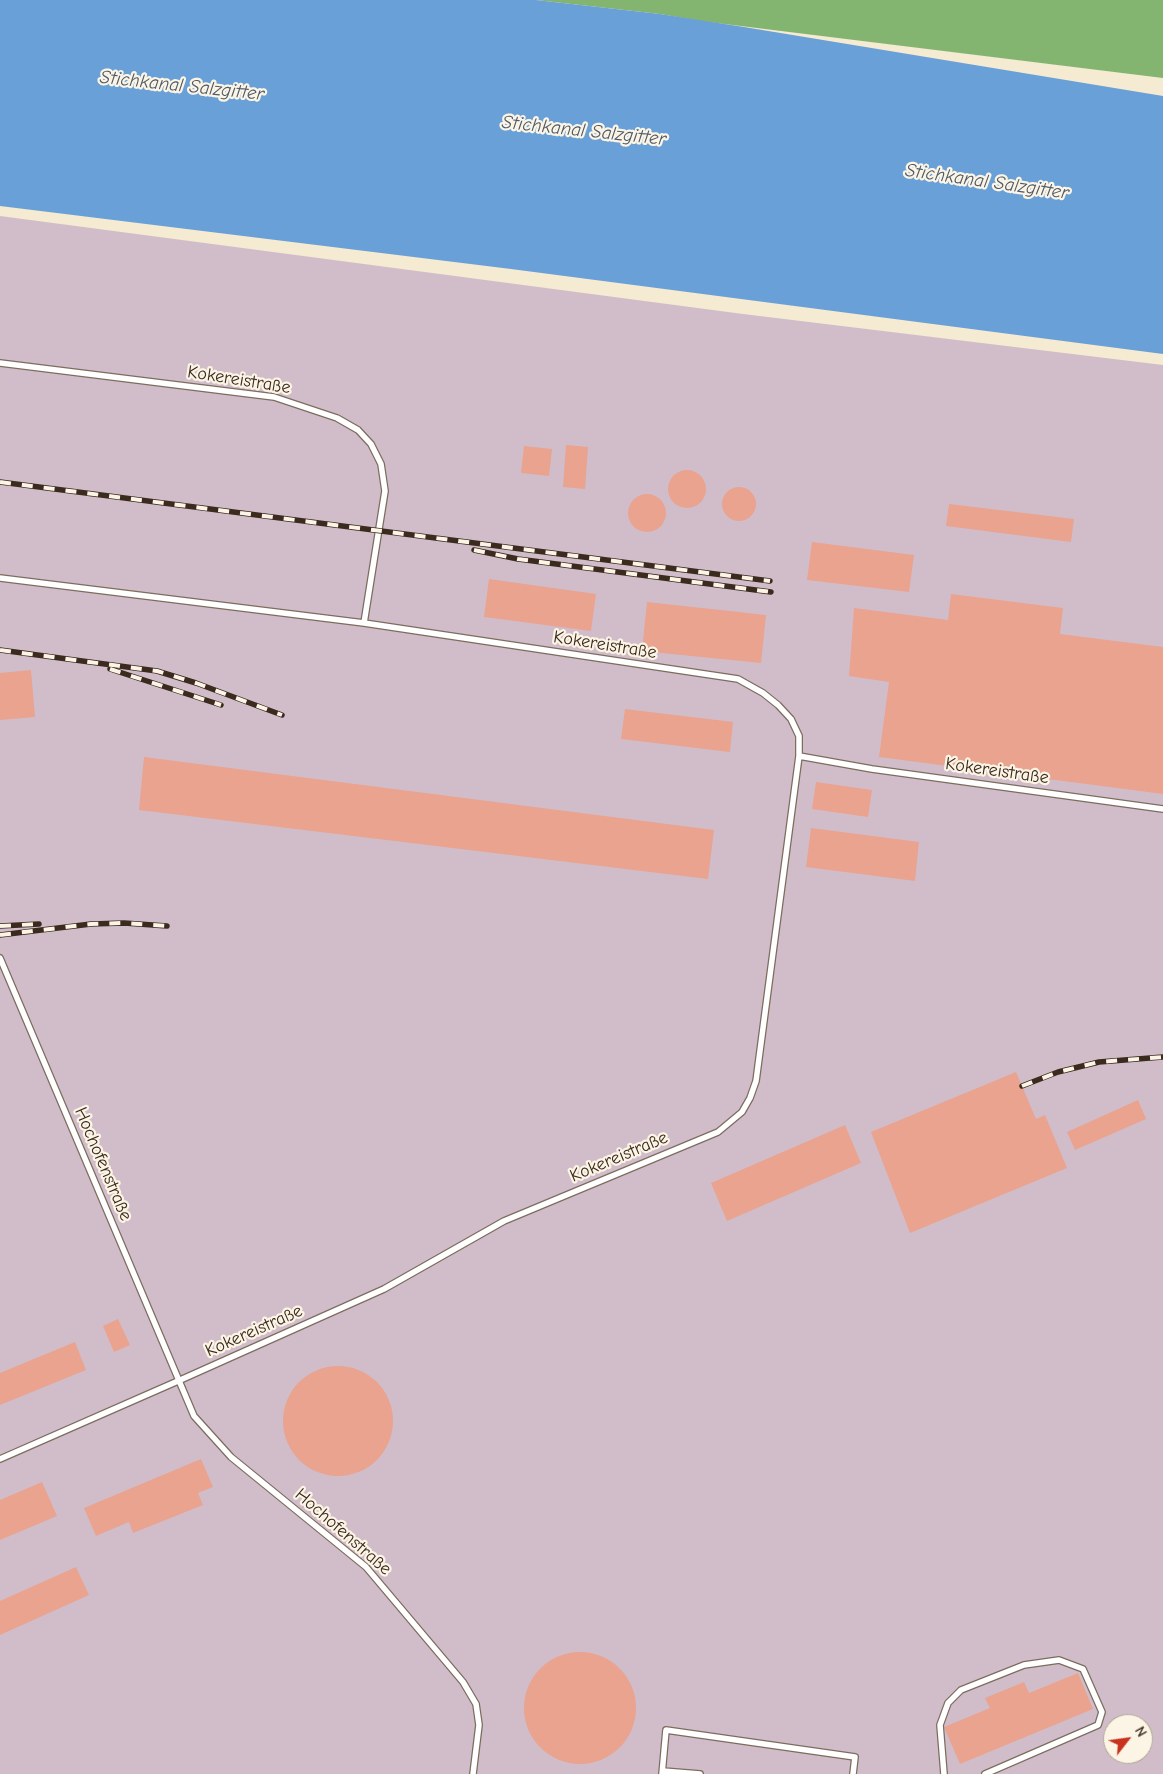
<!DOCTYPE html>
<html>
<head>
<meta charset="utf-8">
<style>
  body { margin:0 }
  #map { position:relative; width:1163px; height:1774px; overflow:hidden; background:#f5ead2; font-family:"Comic Neue",sans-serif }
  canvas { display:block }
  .north { position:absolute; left:1103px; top:1714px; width:50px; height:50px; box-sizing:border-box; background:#fcf5e5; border:1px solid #afa495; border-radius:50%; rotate:60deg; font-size:14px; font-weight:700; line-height:20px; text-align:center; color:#3b2a1e }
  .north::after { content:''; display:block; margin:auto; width:18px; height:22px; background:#c8321e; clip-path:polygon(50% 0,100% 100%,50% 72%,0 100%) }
</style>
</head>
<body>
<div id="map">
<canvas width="1163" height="1774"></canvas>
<div class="north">N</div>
</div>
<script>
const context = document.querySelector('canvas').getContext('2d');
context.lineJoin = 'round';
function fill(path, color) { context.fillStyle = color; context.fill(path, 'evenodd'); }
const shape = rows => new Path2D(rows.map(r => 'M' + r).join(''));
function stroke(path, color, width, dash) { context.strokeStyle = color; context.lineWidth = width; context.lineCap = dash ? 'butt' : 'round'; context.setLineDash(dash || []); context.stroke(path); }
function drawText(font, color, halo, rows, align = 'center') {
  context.font = font + ' "Comic Neue",sans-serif'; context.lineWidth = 4.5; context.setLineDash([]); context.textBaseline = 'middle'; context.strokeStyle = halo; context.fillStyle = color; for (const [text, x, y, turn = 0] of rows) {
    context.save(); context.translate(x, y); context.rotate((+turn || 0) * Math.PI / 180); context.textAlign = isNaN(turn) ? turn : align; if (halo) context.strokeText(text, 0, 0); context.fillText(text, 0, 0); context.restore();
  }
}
fill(shape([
  [0,216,743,314,1163,365,1163,1774,0,1774],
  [1113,1724,1143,1724,1143,1754,1113,1754]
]), '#d1bdca');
fill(shape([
  [536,0,1163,0,1163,78,700,21,660,14]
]), '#83b570');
fill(shape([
  [0,0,536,0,660,14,744,27,1163,96,1163,354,511,269,0,206]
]), '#69a0d7');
fill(shape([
  [566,445,588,447,585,489,563,487],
  [524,446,552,449,549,476,521,473],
  '668 489a19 19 0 1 1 38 0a19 19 0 1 1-38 0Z',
  '722 504a17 17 0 1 1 34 0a17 17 0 1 1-34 0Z',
  '628 513a19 19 0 1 1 38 0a19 19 0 1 1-38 0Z',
  [949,504,1074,519,1071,542,946,526],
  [812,542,914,555,909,592,807,580],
  [489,579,596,594,591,631,484,617],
  [951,594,1063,608,1060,634,1163,647,1163,794,879,757,889,682,849,676,854,608,948,620],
  [647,602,766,615,761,663,642,651],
  [31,670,35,717,0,720,0,673],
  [625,709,733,722,730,752,621,739],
  [144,757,714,830,708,879,139,810],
  [816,782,872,790,868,817,812,809],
  [811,828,919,842,915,881,806,867],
  [1016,1072,1036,1119,1045,1115,1067,1168,910,1233,871,1132],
  [1138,1100,1146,1119,1075,1150,1067,1132],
  [845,1125,861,1163,727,1221,711,1183],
  [118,1319,130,1345,114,1352,103,1326],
  [75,1342,86,1370,0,1405,0,1373],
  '283 1421a55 55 0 1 1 110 0a55 55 0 1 1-110 0Z',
  [201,1459,213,1487,198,1493,203,1505,133,1533,129,1522,96,1536,84,1508],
  [42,1482,57,1516,0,1540,0,1500],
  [76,1567,89,1595,0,1635,0,1601],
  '524 1708a56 56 0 1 1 112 0a56 56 0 1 1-112 0Z',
  [1078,1673,1093,1709,960,1764,944,1727,990,1708,985,1698,1024,1682,1029,1693]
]), '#e9a38f');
const lane = shape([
  [0,363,274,397,337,418,358,430,371,444,381,464,385,491,364,623],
  [0,578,364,623,738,679,763,693,778,705,791,719,799,736,799,756,756,1081,750,1098,742,1112,718,1132,504,1221,384,1289,178,1381,0,1459],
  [799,756,872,769,1163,809],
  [0,958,194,1416,231,1457,366,1567,463,1682,476,1704,479,1725,473,1774],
  [663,1771,700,1774],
  [662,1774,666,1730,855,1757,853,1774],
  [944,1774,940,1725,948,1703,961,1690,1024,1665,1059,1660,1083,1669,1102,1712,1098,1725,985,1774]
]);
stroke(lane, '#7c6d5d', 8);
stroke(lane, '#fff', 5.5);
const rail = shape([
  [0,482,770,581],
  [474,550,518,559,771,592],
  [0,650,157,671,196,683,282,715],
  [110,669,221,705],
  [0,926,39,924],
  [0,935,91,924,124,923,167,926],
  [1022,1086,1058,1072,1099,1062,1163,1057]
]);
stroke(rail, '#3b2a1e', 5.5);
stroke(rail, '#fcf5e5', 4, [11]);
drawText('18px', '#3b2a1e', '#fcf5e5', [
  ["Kokereistraße",239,380,9],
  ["Kokereistraße",605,645,9],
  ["Kokereistraße",997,771,8],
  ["Kokereistraße",619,1157,-23],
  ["Hochofenstraße",103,1164,67],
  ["Kokereistraße",254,1331,-24],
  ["Hochofenstraße",343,1532,41]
]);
drawText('italic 19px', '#4d5968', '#fcf5e5', [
  ["Stichkanal Salzgitter",182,86,6],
  ["Stichkanal Salzgitter",584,131,6],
  ["Stichkanal Salzgitter",987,182,8]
]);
</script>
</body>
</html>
